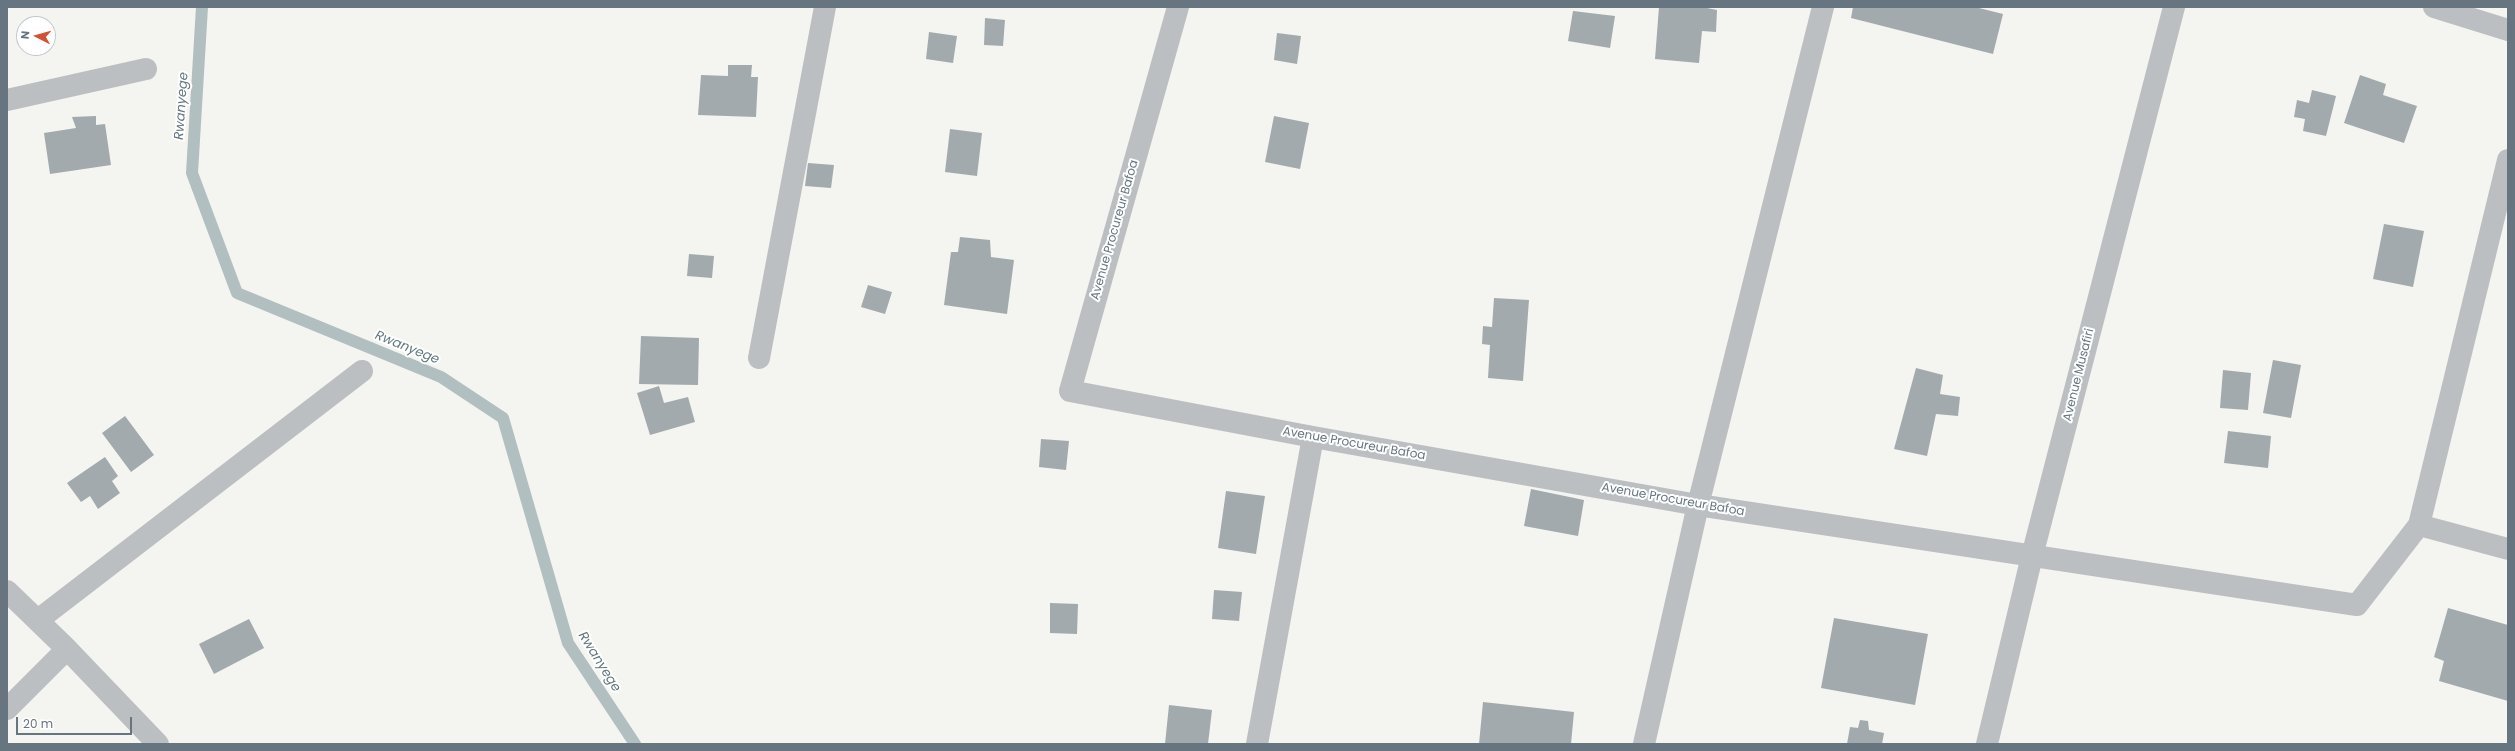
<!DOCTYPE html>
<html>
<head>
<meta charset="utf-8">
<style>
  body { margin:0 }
  #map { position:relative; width:2515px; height:751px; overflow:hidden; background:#f4f4f0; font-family:Poppins,sans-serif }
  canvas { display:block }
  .frame { position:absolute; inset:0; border:8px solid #66757f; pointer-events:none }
  .north { position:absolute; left:16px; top:16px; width:40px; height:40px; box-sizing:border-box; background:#fff; border:1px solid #c2c8cc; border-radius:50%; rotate:276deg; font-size:11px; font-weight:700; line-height:16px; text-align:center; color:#66757f }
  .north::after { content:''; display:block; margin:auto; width:14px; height:18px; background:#d35032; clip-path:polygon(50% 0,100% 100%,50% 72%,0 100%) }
  .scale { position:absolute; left:16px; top:717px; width:116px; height:18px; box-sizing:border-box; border:2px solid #66757f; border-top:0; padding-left:5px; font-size:12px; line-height:14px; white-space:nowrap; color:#66757f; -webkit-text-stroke:3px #fff; paint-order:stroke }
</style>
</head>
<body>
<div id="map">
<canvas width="2515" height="751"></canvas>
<div class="frame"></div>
<div class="north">N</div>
<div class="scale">20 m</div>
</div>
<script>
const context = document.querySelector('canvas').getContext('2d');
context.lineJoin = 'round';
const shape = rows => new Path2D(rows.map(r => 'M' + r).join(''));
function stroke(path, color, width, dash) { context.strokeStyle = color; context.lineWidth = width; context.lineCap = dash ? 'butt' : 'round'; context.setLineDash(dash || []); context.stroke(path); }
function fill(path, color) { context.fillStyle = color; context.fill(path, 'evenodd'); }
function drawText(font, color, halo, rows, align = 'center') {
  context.font = font + ' Poppins,sans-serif'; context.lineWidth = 4; context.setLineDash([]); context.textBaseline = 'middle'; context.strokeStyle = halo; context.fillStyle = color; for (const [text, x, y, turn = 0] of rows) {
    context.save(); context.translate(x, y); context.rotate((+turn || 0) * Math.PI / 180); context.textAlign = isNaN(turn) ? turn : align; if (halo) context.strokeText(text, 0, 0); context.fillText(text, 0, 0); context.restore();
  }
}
stroke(shape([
  [202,7,192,173,237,293,441,377,503,418,568,643,635,744]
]), '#b1bfc1', 12);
fill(shape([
  [1659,7,1702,7,1717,10,1716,32,1702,31,1699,63,1655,59],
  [1853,7,1975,7,2003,14,1993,54,1851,18],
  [1573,11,1615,16,1610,48,1568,41],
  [985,18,1005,20,1003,46,984,45],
  [929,32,957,36,953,63,926,59],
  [1277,33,1301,36,1297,64,1274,60],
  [728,65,752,65,751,77,758,77,756,117,698,115,701,75,728,76],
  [2360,75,2386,84,2383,95,2417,106,2404,143,2344,123],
  [2312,90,2336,96,2326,136,2303,131,2305,119,2294,117,2297,100,2309,103],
  [96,116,96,125,105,124,111,165,50,174,44,133,76,128,72,117],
  [1274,116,1309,123,1300,169,1265,162],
  [950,129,982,133,977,176,945,172],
  [808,163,834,165,831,188,805,186],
  [2384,224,2424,231,2413,287,2373,279],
  [960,237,990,240,991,257,1014,260,1007,314,944,305,951,252,958,252],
  [689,254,714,256,712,278,687,276],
  [868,285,892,292,885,314,861,307],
  [1494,298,1529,300,1523,381,1488,378,1490,345,1482,344,1483,326,1492,327],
  [641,336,699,338,698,385,639,384],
  [2273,360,2301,365,2291,418,2263,413],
  [1916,368,1943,375,1940,394,1960,397,1958,416,1936,414,1927,456,1894,449],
  [2223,370,2251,373,2248,410,2220,408],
  [659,386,664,403,688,397,695,422,650,435,637,393],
  [125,416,154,455,131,472,102,433],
  [2228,431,2271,436,2268,468,2224,463],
  [1041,439,1069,441,1066,470,1039,467],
  [105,457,118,476,112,481,120,493,98,509,90,496,81,502,67,483],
  [1531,489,1584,500,1578,536,1524,526],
  [1226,491,1265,496,1256,554,1218,548],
  [1214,590,1242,592,1239,621,1212,619],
  [1050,603,1078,604,1077,634,1050,633],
  [2448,608,2508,625,2508,701,2439,681,2444,661,2434,657],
  [1834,618,1928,634,1915,705,1821,688],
  [249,619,264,648,214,674,199,644],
  [1483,702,1574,712,1571,744,1479,744],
  [1169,705,1212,710,1208,744,1165,744],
  [1860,720,1868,721,1869,730,1884,733,1882,744,1847,744,1850,727,1858,728]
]), '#a2aaae');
stroke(shape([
  [1178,7,1070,391,1313,437,1698,505,2357,605,2419,525,2508,549],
  [2434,7,2508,30],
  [7,100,146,69],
  [759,358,825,7],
  [2419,525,2508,160],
  [7,591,67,649,158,744],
  [38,620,362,371],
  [7,709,67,649],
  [1257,744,1313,437],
  [1644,744,1698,505,1823,7],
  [1987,744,2032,556,2174,7]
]), '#bbbfc2', 22);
drawText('12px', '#66757f', '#fff', [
  ["Avenue Procureur Bafoa",1115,230,-74],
  ["Avenue Musafiri",2079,375,-76],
  ["Avenue Procureur Bafoa",1354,444,10],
  ["Avenue Procureur Bafoa",1673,500,10]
]);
drawText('italic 13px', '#61777c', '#fff', [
  ["Rwanyege",182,106,-86],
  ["Rwanyege",407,348,22],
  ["Rwanyege",599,662,58]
]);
</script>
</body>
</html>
